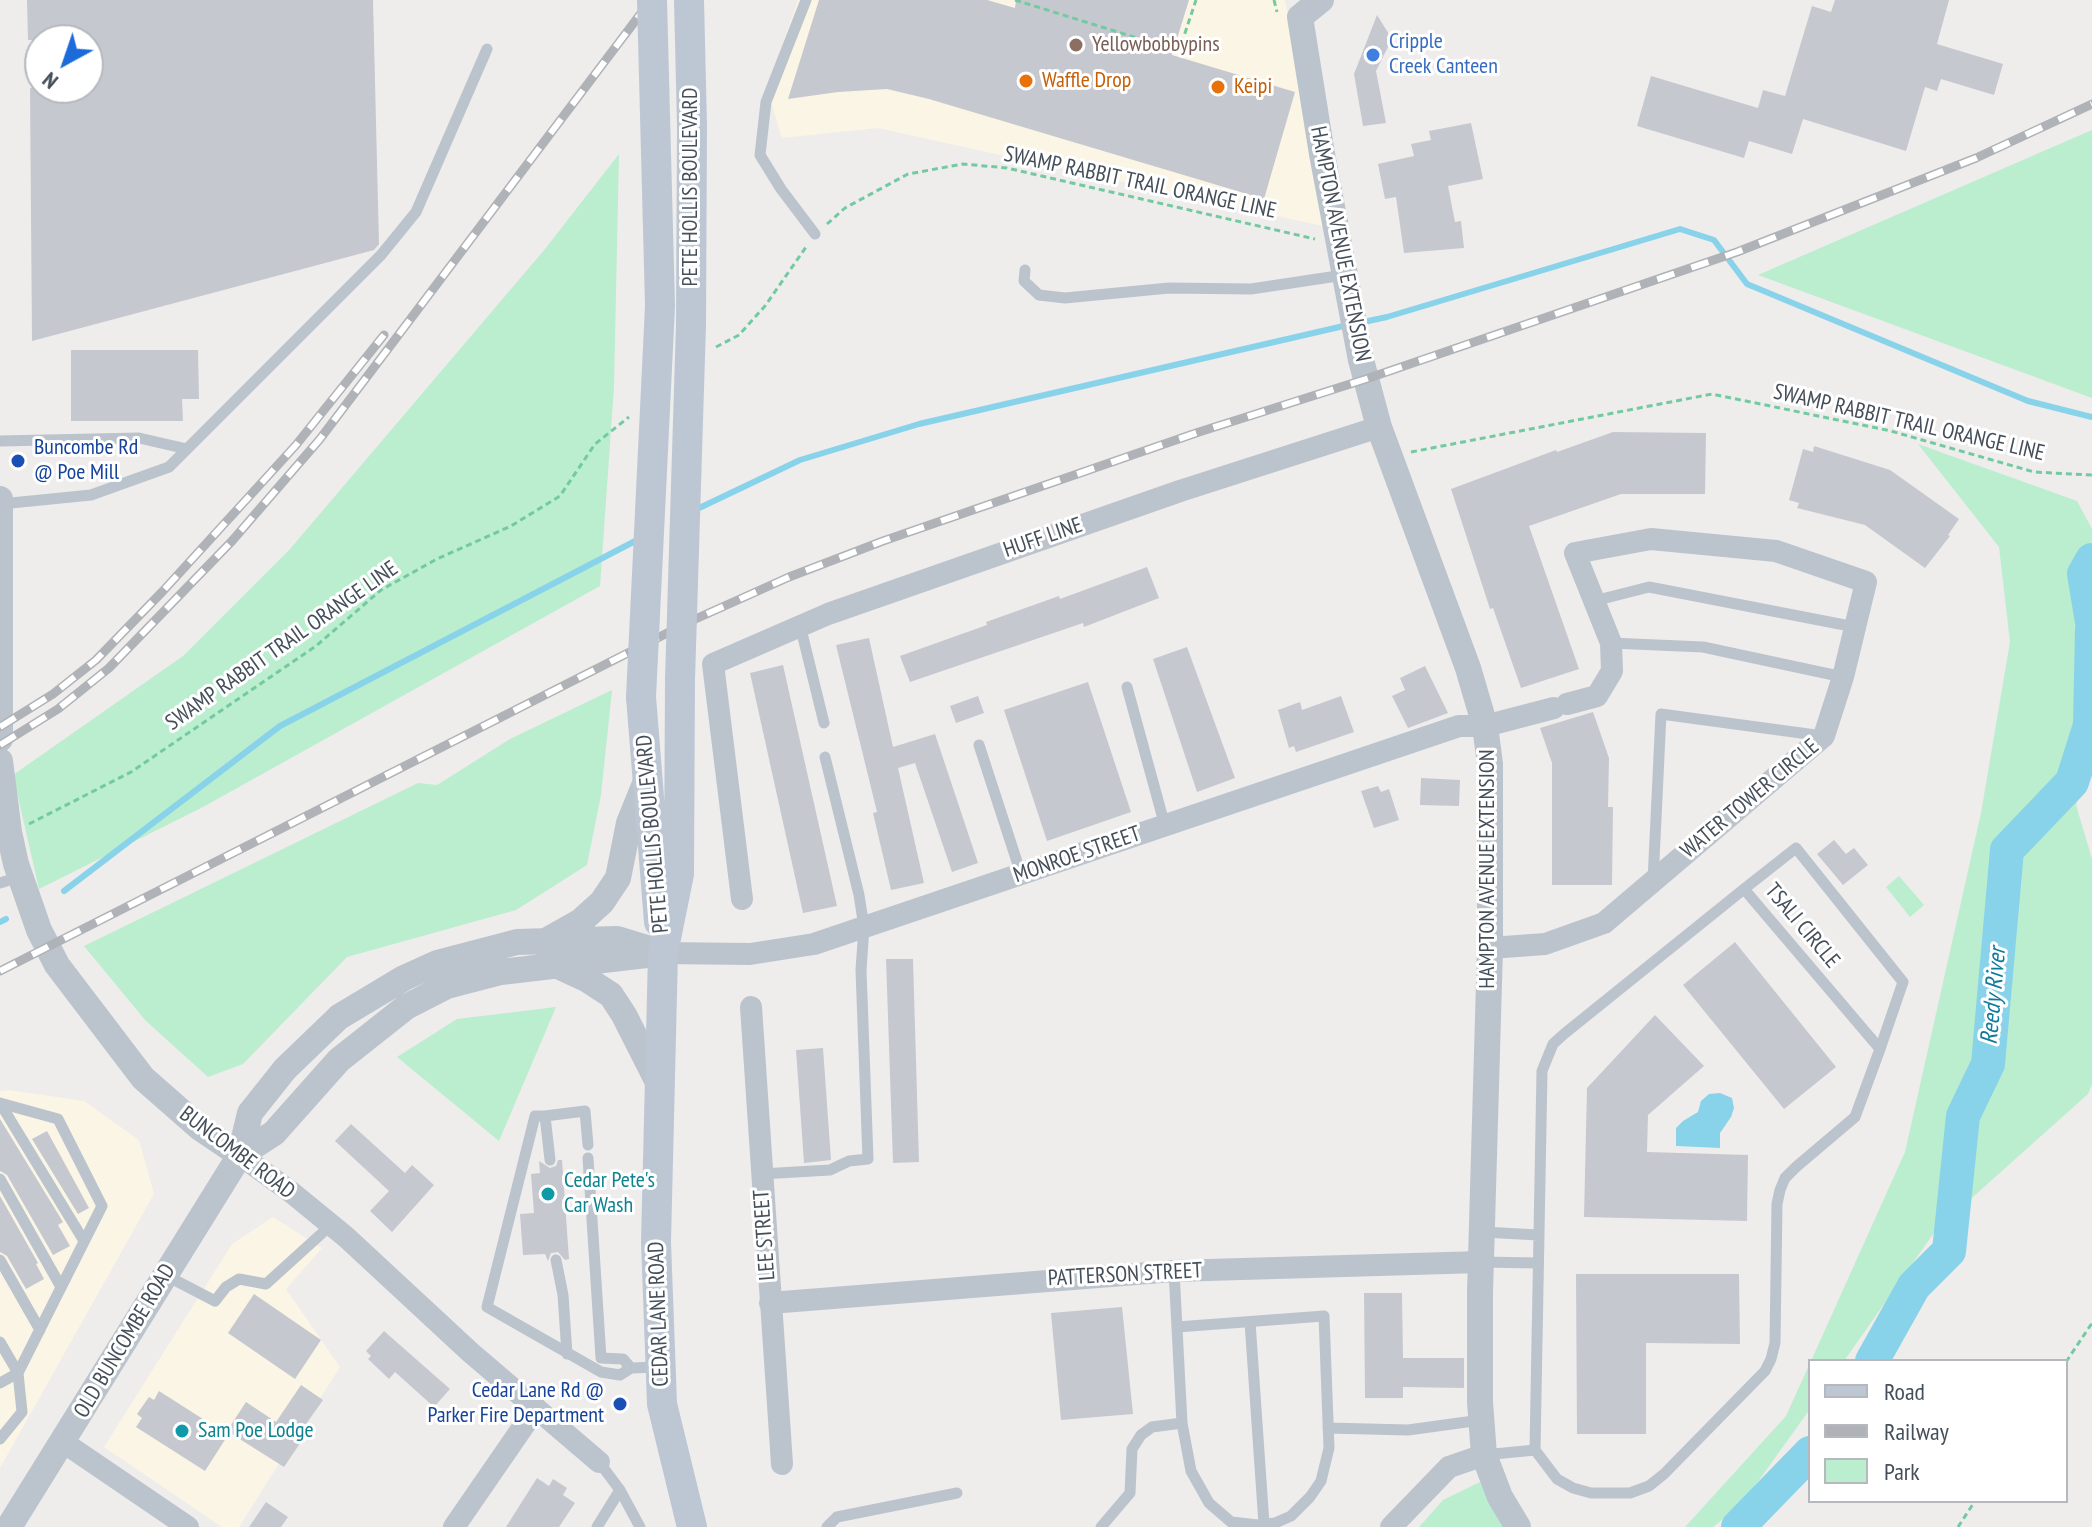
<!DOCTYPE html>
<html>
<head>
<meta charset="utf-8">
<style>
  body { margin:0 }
  #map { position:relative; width:2092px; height:1527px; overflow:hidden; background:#efecec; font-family:"PT Sans Narrow",sans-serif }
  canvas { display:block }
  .legend { position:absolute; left:1808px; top:1359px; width:260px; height:144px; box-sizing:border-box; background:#fff; border:2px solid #b5b9bd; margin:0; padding:10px 14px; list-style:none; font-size:24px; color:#454f5a }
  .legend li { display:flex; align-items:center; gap:16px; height:40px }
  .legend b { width:40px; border:2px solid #b5b9bd }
  .north { position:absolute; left:24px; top:24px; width:80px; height:80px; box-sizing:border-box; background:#fff; border:2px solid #b5b9bd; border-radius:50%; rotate:220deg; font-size:22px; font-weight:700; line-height:32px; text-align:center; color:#454f5a }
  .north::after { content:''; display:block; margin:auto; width:28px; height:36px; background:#1c6bda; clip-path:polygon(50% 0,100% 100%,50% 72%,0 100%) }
</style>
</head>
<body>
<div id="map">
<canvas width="2092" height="1527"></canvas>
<ul class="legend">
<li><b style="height:10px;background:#bdc7d4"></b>Road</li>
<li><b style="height:10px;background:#afb2b7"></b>Railway</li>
<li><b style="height:22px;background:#bbedcf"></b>Park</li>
</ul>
<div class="north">N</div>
</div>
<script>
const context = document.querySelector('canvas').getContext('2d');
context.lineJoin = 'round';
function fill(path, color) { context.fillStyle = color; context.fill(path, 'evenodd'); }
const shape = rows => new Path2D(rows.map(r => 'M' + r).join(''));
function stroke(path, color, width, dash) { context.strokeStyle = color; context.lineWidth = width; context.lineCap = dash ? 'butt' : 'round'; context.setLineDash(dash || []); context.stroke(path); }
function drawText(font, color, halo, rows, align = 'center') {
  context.font = font + ' "PT Sans Narrow",sans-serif'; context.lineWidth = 6; context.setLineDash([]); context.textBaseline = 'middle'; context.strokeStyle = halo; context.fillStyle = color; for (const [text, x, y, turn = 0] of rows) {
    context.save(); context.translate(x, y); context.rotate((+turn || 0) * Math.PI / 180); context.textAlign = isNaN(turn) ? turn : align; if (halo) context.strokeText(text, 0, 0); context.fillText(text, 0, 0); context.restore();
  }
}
fill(shape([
  [798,0,1285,0,1327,227,878,128,782,138,767,89],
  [9,1090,84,1101,139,1140,154,1194,0,1468,0,1091],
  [273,1217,322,1248,286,1289,340,1367,239,1527,222,1527,104,1447,232,1244]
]), '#fbf5e5');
fill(shape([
  [2092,130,2092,398,1758,275],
  [619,154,614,387,600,586,203,807,39,889,13,775,183,656,290,549,545,249],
  [1918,444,2077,501,2092,529,2092,764,2076,805,2092,859,2092,1084,2088,1094,1936,1230,1844,1361,1811,1361,1905,1152,1981,813,2010,642,1999,547],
  [612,690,601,795,587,865,516,910,347,957,243,1064,208,1077,145,1020,84,946,418,783,437,785,510,739],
  [1899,876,1924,905,1910,917,1886,887],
  [556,1007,499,1141,397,1057,457,1019],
  [1810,1363,1810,1409,1742,1504,1713,1527,1685,1527,1786,1416],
  [1480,1482,1506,1527,1419,1527,1443,1500]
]), '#bbedcf');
fill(shape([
  [1720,1093,1732,1098,1734,1108,1731,1117,1720,1133,1720,1148,1676,1146,1676,1128,1683,1121,1698,1112,1701,1101,1709,1094]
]), '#88d3ea');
stroke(shape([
  [1359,323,1387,317,1680,229,1714,240,1747,284,2028,401,2092,417],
  [695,510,800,460,919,424,1348,325],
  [64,891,280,726,639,539],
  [0,922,6,919]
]), '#88d3ea', 6);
stroke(shape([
  [2092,560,2084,574,2092,622],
  [1872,1361,1914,1286,1949,1251,1963,1116,1988,1064,2007,850,2072,782,2090,725,2092,629],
  [1738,1527,1810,1453]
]), '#88d3ea', 34);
fill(shape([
  [27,0,373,0,379,244,374,250,32,341,30,88,88,88,88,40,28,40],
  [819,0,987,0,1015,8,1016,0,1189,0,1172,55,1295,92,1264,199,929,99,887,89,838,92,788,99],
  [1835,0,1949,0,1937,44,2003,64,1994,95,1941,79,1937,91,1925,87,1906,151,1803,119,1792,154,1749,141,1744,158,1637,126,1651,76,1758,108,1763,90,1785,96,1812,6,1831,12],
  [1377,15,1392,39,1376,71,1386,123,1363,126,1354,74],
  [1471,123,1483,179,1448,186,1455,222,1461,221,1464,248,1404,253,1396,197,1385,199,1378,164,1414,156,1411,144,1431,140,1429,131],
  [71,350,198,350,199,399,182,399,183,421,71,421],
  [1613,432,1706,433,1705,494,1621,494,1529,526,1579,669,1521,688,1493,608,1490,609,1451,489,1556,450,1557,452],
  [1814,446,1890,470,1959,519,1948,535,1950,536,1925,568,1865,525,1797,508,1799,503,1789,500,1803,449,1813,452],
  [1147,567,1159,598,1084,627,1083,623,910,682,900,656,987,625,986,622,1059,596,1060,599],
  [869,638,893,747,935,734,978,863,952,872,915,763,898,768,924,883,891,890,873,813,877,812,836,645],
  [1187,647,1235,778,1197,792,1153,659],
  [783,665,837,906,803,913,750,673],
  [1425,666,1448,713,1408,728,1392,696,1405,690,1400,678],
  [1088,682,1131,812,1047,841,1004,710],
  [978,696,984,713,956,723,950,706],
  [1341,696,1354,732,1296,752,1294,746,1289,748,1278,710,1300,702,1302,710],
  [1593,712,1609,758,1608,807,1613,807,1612,885,1552,885,1552,763,1540,728],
  [1421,778,1460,780,1459,806,1420,805],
  [1378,786,1381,792,1389,789,1399,820,1374,828,1361,791],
  [1834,840,1846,854,1854,848,1868,865,1843,885,1817,854],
  [1735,942,1836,1067,1784,1109,1683,985],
  [886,959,913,959,919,1162,893,1163],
  [1655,1015,1704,1066,1648,1115,1647,1152,1748,1155,1747,1221,1584,1217,1587,1088],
  [823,1048,831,1160,804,1163,796,1050],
  [0,1119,63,1222,58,1225,70,1246,53,1255,7,1175,0,1171],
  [351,1124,405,1173,412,1165,434,1185,392,1232,370,1211,389,1191,335,1141],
  [47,1131,89,1208,78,1214,32,1139],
  [558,1160,562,1160,569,1259,565,1260,558,1252,551,1253,548,1261,545,1254,523,1255,520,1214,534,1213,531,1174,540,1173,539,1161,550,1168,556,1166],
  [0,1196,38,1263,36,1264,44,1279,26,1289,7,1256,0,1252],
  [1576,1274,1739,1274,1740,1344,1646,1343,1646,1434,1577,1434],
  [1364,1293,1402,1293,1403,1358,1464,1358,1464,1388,1403,1387,1403,1398,1365,1398],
  [254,1294,321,1340,295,1379,228,1333],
  [1122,1307,1133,1414,1061,1420,1051,1313],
  [384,1331,450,1389,434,1407,395,1372,389,1379,368,1359,371,1356,366,1351],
  [301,1385,323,1400,304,1427,309,1430,284,1467,227,1431,246,1402,276,1422],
  [159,1391,228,1435,205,1471,136,1427,142,1418,137,1414,149,1397,154,1400],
  [537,1478,549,1486,553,1479,567,1488,563,1495,575,1503,559,1527,506,1527],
  [266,1502,288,1517,281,1527,249,1527]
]), '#c6c8cf');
stroke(shape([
  [1015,0,1179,51,1196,0],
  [1274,0,1277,12],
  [827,224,845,208,908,174,963,164,1007,168,1315,239],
  [716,347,739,335,765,306,806,247],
  [1411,452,1712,394,1891,431,2034,472,2092,475],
  [29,824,131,772,316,646,381,590,437,559,511,526,560,496,595,444,629,417],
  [2066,1362,2092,1323],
  [1958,1527,1975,1501]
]), '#73caa1', 3, [6, 4]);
stroke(shape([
  [806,0,766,102,760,155,781,189,815,234],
  [1025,270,1024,281,1039,295,1065,298,1169,288,1251,289,1344,275],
  [0,441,139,438,187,449],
  [1,504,91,495,169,467,381,255,416,212,487,49],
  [1594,601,1649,587,1855,627],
  [800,625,824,723],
  [1611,643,1703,647,1843,677],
  [1127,687,1165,826],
  [979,745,1021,874],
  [1653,881,1661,714,1823,736],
  [0,883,19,877],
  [1744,889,1880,1049,1855,1117,1796,1167,1785,1178,1780,1190,1777,1204,1775,1343,1771,1359,1765,1371,1664,1474,1649,1486,1630,1493,1591,1493,1573,1488,1557,1479,1535,1450,1542,1071,1553,1044,1564,1034,1744,889],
  [1744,889,1796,848,1903,982,1880,1049],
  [0,1103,58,1119,102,1206,18,1373,0,1383],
  [0,1103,84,1241],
  [545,1116,535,1116,487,1307,601,1372,620,1375,631,1368,659,1367],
  [588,1158,601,1358,623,1359,631,1368],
  [550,1160,545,1116,585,1111,588,1145],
  [761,1174,830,1170,849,1161,868,1159,861,970,864,927,859,895,825,757],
  [0,1179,61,1287],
  [1483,1232,1538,1235],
  [0,1260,40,1330],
  [556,1260,563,1295,567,1354],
  [1482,1262,1538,1263],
  [165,1275,215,1301,226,1287,239,1279,266,1284,331,1225],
  [1250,1322,1264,1524],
  [1177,1327,1324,1316,1329,1448,1321,1481,1310,1497,1291,1516,1275,1523,1258,1525,1231,1522,1209,1503,1191,1471,1182,1423],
  [0,1342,18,1373,22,1412,0,1439],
  [1328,1428,1408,1430,1481,1420],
  [1484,1455,1535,1450],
  [599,1462,620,1490,640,1527],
  [597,1527,620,1490],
  [827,1527,837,1517,957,1493],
  [1101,1527,1130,1493,1132,1449,1141,1435,1152,1427,1182,1423,1174,1271]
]), '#bbc4cc', 11);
stroke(shape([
  [742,899,713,664,828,614,1180,491,1379,427],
  [1490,948,1545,944,1604,923,1824,736,1843,677,1866,582,1776,551,1651,539,1575,553,1611,643,1612,671,1597,696,1567,704],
  [663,953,750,954,814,944,1459,726,1485,726,1554,708],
  [751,1007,782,1464],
  [240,1155,291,1192,346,1237,470,1352,599,1462],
  [770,1303,1174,1271,1481,1262],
  [63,1442,188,1527],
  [454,1527,536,1408],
  [1391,1527,1449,1467,1484,1455]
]), '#bbc4cc', 22);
stroke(shape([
  [1321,0,1300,17,1322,154,1361,360,1379,427,1468,668,1485,726,1490,764,1490,948,1480,1293,1480,1402,1484,1455,1500,1497,1518,1527],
  [0,499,0,739],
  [0,761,9,832,16,864,39,930,57,965,143,1078,200,1128,240,1155],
  [549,939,581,921,602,902,618,878,629,823,648,776],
  [560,967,588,980,611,995,624,1015,659,1084],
  [240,1155,274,1133,339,1060,406,1007,447,986,501,972,655,954],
  [9,1527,240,1155,250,1113,285,1069,339,1017,404,978,437,963,517,942,617,939,663,953]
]), '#bbc4cc', 26);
stroke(shape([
  [680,679,679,874,663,953,656,1242,662,1404,692,1527],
  [641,697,659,922]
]), '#bdc7d4', 30);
const rail = shape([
  [0,727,53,694,96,660,163,591,296,445,384,335],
  [0,745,58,709,109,668,232,541,320,439,651,0],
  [0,971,691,621,789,577,883,541,1199,432,1366,379,1737,252,1976,158,2092,104]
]);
stroke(rail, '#afb2b7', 9);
stroke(rail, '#fff', 6, [18]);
stroke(shape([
  [680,679,691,324,692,126,689,0],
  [641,697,660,306,652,0]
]), '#bdc7d4', 30);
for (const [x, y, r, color] of [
  [1076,45,8,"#8d6e63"],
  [1373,55,8,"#3f7fe0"],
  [1026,81,8,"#e8710a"],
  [1218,87,8,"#e8710a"],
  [18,461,8,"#1a4fb4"],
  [548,1194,8,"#0f9aa8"],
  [620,1404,8,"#1a4fb4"],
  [182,1431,8,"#0f9aa8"]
]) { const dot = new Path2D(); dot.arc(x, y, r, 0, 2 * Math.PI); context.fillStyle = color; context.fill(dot); stroke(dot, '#fff', 3); }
drawText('22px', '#366cbe', '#fff', [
  ["Cripple",1389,42],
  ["Creek Canteen",1389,67]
], 'left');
drawText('22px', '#785e54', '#fff', [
  ["Yellowbobbypins",1092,45]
], 'left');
drawText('22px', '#c56008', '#fff', [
  ["Waffle Drop",1042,81],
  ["Keipi",1234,87]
], 'left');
drawText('22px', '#454f5a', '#fff', [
  ["SWAMP RABBIT TRAIL ORANGE LINE",1140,183,12],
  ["PETE HOLLIS BOULEVARD",691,187,-90],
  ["HAMPTON AVENUE EXTENSION",1340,244,79],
  ["SWAMP RABBIT TRAIL ORANGE LINE",1909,423,13],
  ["HUFF LINE",1043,538,-19],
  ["SWAMP RABBIT TRAIL ORANGE LINE",282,646,-35],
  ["WATER TOWER CIRCLE",1750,799,-40],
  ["PETE HOLLIS BOULEVARD",653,834,-95],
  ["MONROE STREET",1077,855,-19],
  ["HAMPTON AVENUE EXTENSION",1488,869,-90],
  ["TSALI CIRCLE",1802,926,50],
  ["BUNCOMBE ROAD",237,1153,37],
  ["LEE STREET",765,1235,-94],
  ["PATTERSON STREET",1125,1275,-3],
  ["CEDAR LANE ROAD",659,1314,-92],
  ["OLD BUNCOMBE ROAD",125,1341,-59]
]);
drawText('22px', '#164399', '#fff', [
  ["Buncombe Rd",34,448],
  ["@ Poe Mill",34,473],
  ["Cedar Lane Rd @",604,1391,"right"],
  ["Parker Fire Department",604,1416,"right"]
], 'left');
drawText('22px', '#0d838f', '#fff', [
  ["Cedar Pete's",564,1181],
  ["Car Wash",564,1206],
  ["Sam Poe Lodge",198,1431]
], 'left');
drawText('italic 24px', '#0f7b9c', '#fff', [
  ["Reedy River",1994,996,-85]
]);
</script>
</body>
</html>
